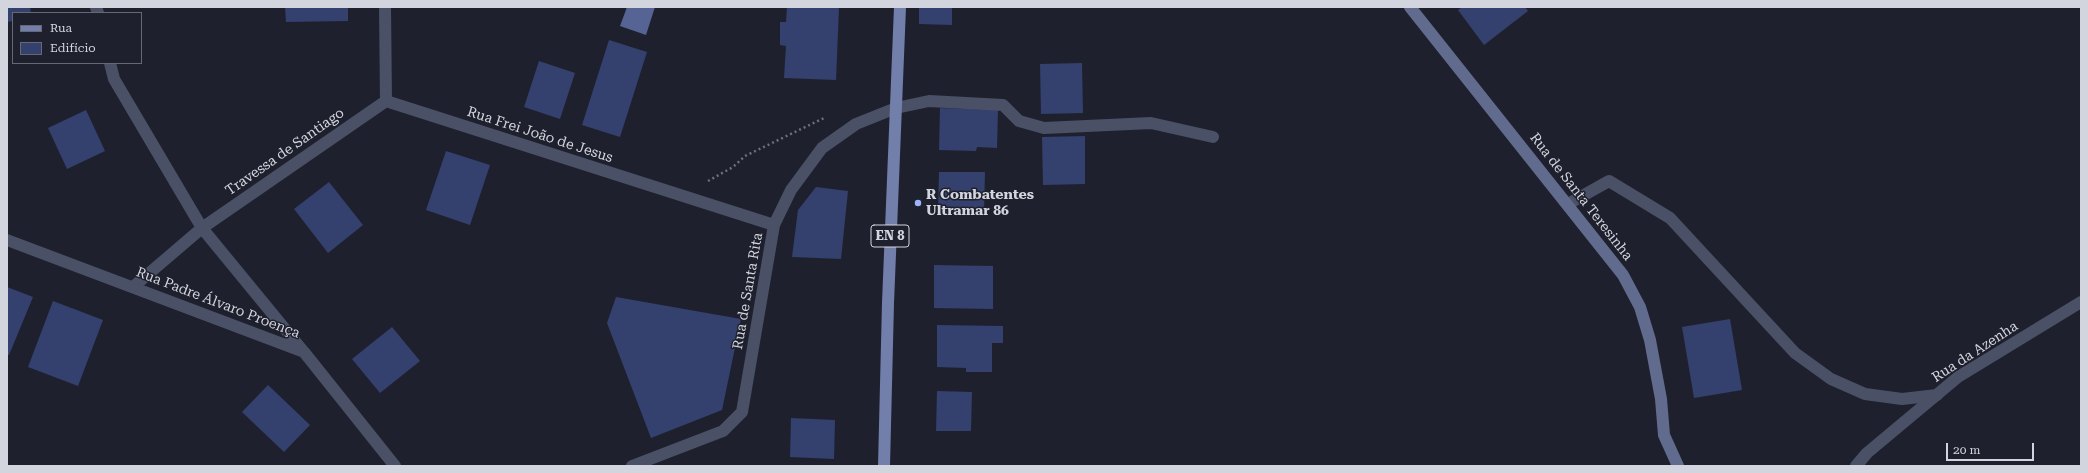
<!DOCTYPE html>
<html>
<head>
<meta charset="utf-8">
<style>
  body { margin:0 }
  #map { position:relative; width:2088px; height:473px; overflow:hidden; background:#1e212d; font-family:"Roboto Serif",serif }
  canvas { display:block }
  .frame { position:absolute; inset:0; border:8px solid #d3d5de; pointer-events:none }
  .legend { position:absolute; left:12px; top:12px; width:130px; height:52px; box-sizing:border-box; background:#1e212d; border:1px solid #666974; margin:0; padding:5px 7px; list-style:none; font-size:12px; color:#d3d5de }
  .legend li { display:flex; align-items:center; gap:8px; height:20px }
  .legend b { width:20px; border:1px solid #666974 }
  .scale { position:absolute; left:1946px; top:443px; width:88px; height:18px; box-sizing:border-box; border:2px solid #d3d5de; border-top:0; padding-left:5px; font-size:12px; line-height:14px; white-space:nowrap; color:#d3d5de; -webkit-text-stroke:3px #1e212d; paint-order:stroke }
</style>
</head>
<body>
<div id="map">
<canvas width="2088" height="473"></canvas>
<div class="frame"></div>
<ul class="legend">
<li><b style="height:5px;background:#727fab"></b>Rua</li>
<li><b style="height:11px;background:#34406e"></b>Edifício</li>
</ul>
<div class="scale">20 m</div>
</div>
<script>
const context = document.querySelector('canvas').getContext('2d');
context.lineJoin = 'round';
function fill(path, color) { context.fillStyle = color; context.fill(path, 'evenodd'); }
const shape = rows => new Path2D(rows.map(r => 'M' + r).join(''));
function stroke(path, color, width, dash) { context.strokeStyle = color; context.lineWidth = width; context.lineCap = dash ? 'butt' : 'round'; context.setLineDash(dash || []); context.stroke(path); }
function drawText(font, color, halo, rows, align = 'center') {
  context.font = font + ' "Roboto Serif",serif'; context.lineWidth = 3; context.setLineDash([]); context.textBaseline = 'middle'; context.strokeStyle = halo; context.fillStyle = color; for (const [text, x, y, turn = 0] of rows) {
    context.save(); context.translate(x, y); context.rotate((+turn || 0) * Math.PI / 180); context.textAlign = isNaN(turn) ? turn : align; if (halo) context.strokeText(text, 0, 0); context.fillText(text, 0, 0); context.restore();
  }
}
fill(shape([
  [627,7,655,7,646,35,620,26]
]), '#556395');
fill(shape([
  [7,7,30,7,31,13,13,13,13,21,7,22],
  [285,7,348,7,348,21,286,22],
  [787,7,839,8,836,80,784,78,786,46,780,45,780,22,786,22],
  [919,7,952,7,952,25,919,24],
  [1462,7,1525,7,1528,11,1484,45,1458,10],
  [609,40,647,52,620,137,582,125],
  [539,61,575,73,560,119,524,107],
  [1082,63,1083,113,1041,114,1040,64],
  [940,108,998,110,997,148,977,147,976,151,939,150],
  [86,110,105,151,67,169,48,128],
  [1085,136,1085,184,1043,185,1042,137],
  [446,151,490,165,470,225,426,210],
  [939,172,985,172,984,213,938,212],
  [329,182,363,225,328,253,294,209],
  [816,187,848,191,841,259,792,257,798,210],
  [934,265,993,266,993,309,934,308],
  [7,287,33,297,9,355,7,355],
  [616,297,741,319,722,410,651,438,607,323],
  [53,301,103,320,78,386,28,367],
  [1730,319,1742,390,1694,398,1682,327],
  [937,325,1003,326,1003,343,992,343,992,372,966,372,966,368,937,367],
  [392,327,420,361,380,393,352,359],
  [268,385,310,425,284,452,242,412],
  [937,391,972,392,971,431,936,431],
  [791,418,835,420,834,459,790,457]
]), '#34406e');
stroke(shape([
  [708,181,733,167,745,156,824,118]
]), '#6e707b', 2.5, [2, 3]);
stroke(shape([
  [1568,204,1609,181,1670,218,1795,353,1831,379,1865,394,1902,399,1937,395],
  [133,287,202,228]
]), '#4a5166', 12);
stroke(shape([
  [96,7,98,13],
  [385,7,386,101,774,225],
  [110,63,114,79,202,228,303,351],
  [202,228,386,101],
  [7,240,304,352,395,466],
  [632,466,723,431,742,412,774,225,791,190,822,148,856,124,896,108,929,101,1003,105,1019,121,1044,128,1151,123,1213,137],
  [1856,466,1867,453,1958,377,2081,302]
]), '#4a5166', 12);
stroke(shape([
  [1410,7,1623,275,1640,307,1650,340,1661,399,1664,435,1678,466]
]), '#616b8d', 12);
stroke(shape([
  [884,466,888,303,900,7]
]), '#727fab', 12);
for (const [x, y, r, color] of [
  [918,203,4,"#9eb3fd"]
]) { const dot = new Path2D(); dot.arc(x, y, r, 0, 2 * Math.PI); context.fillStyle = color; context.fill(dot); stroke(dot, '#1e212d', 1.5); }
for (const [x, y, w] of [
  [890,236,38]
]) { const box = new Path2D(); box.roundRect(x - w / 2, y - 11, w, 22, 3); context.fillStyle = '#1e212d'; context.fill(box); stroke(box, '#d3d5de', 1); }
drawText('bold 13px', '#d3d5de', null, [
  ["EN 8",890,236]
]);
drawText('14px', '#d3d5de', '#1e212d', [
  ["Rua Frei João de Jesus",540,135,18],
  ["Travessa de Santiago",285,152,-35],
  ["Rua de Santa Teresinha",1581,197,52],
  ["Rua de Santa Rita",748,291,-80],
  ["Rua Padre Álvaro Proença",218,303,21],
  ["Rua da Azenha",1975,352,-33]
]);
drawText('bold 14px', '#d3d5de', '#1e212d', [
  ["R Combatentes",926,195],
  ["Ultramar 86",926,211]
], 'left');
</script>
</body>
</html>
